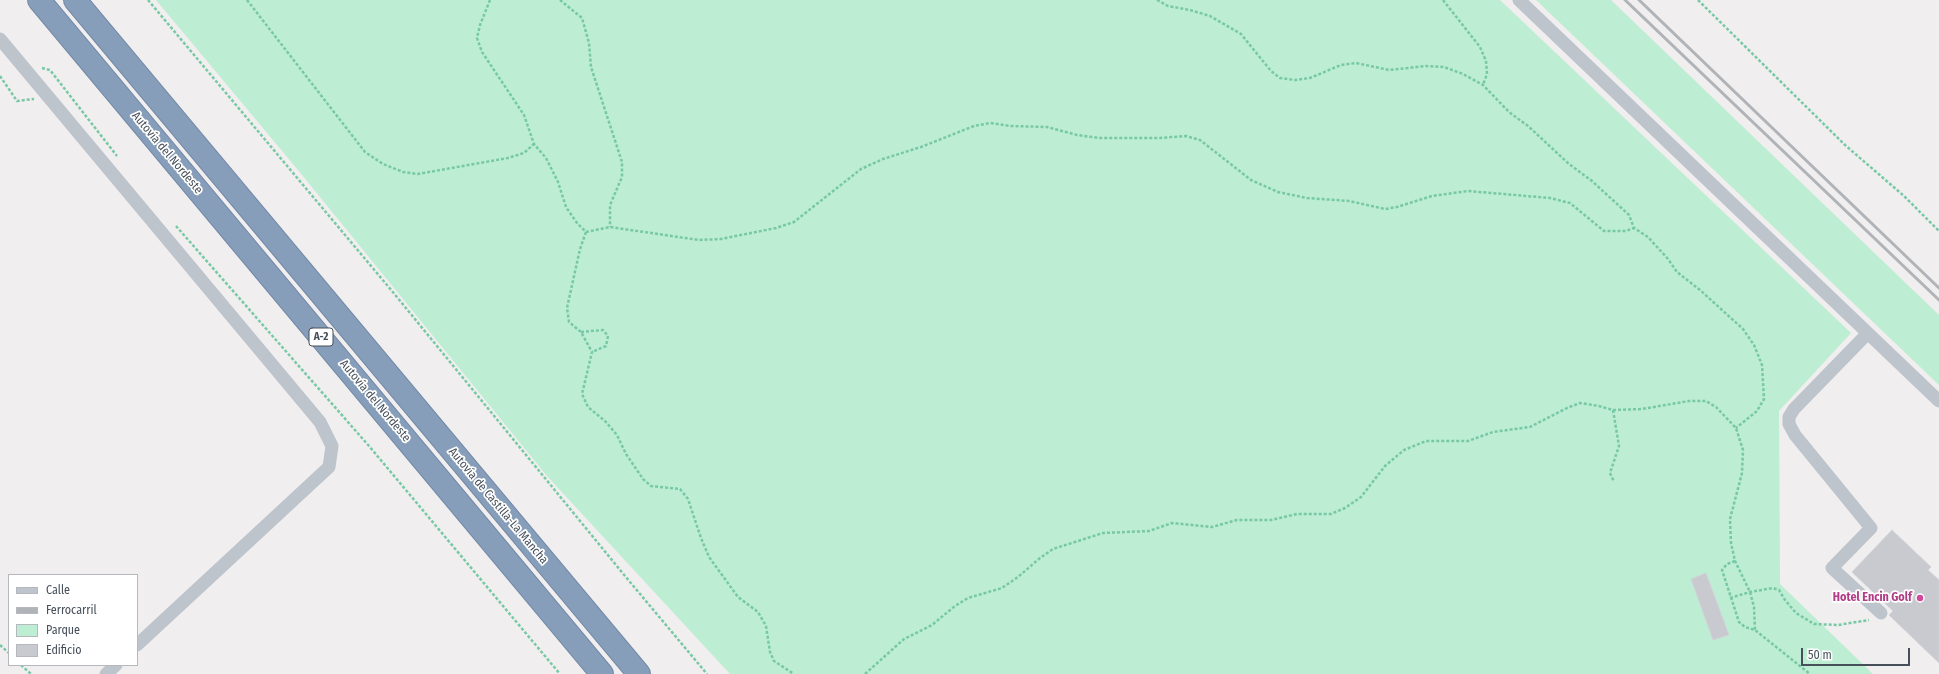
<!DOCTYPE html>
<html>
<head>
<meta charset="utf-8">
<style>
  body { margin:0 }
  #map { position:relative; width:1939px; height:674px; overflow:hidden; background:#f0eeee; font-family:"Fira Sans Condensed",sans-serif }
  canvas { display:block }
  .legend { position:absolute; left:8px; top:574px; width:130px; height:92px; box-sizing:border-box; background:#fff; border:1px solid #b5b9bd; margin:0; padding:5px 7px; list-style:none; font-size:12px; color:#47505a }
  .legend li { display:flex; align-items:center; gap:8px; height:20px }
  .legend b { width:20px; border:1px solid #b5b9bd }
  .scale { position:absolute; left:1801px; top:648px; width:109px; height:18px; box-sizing:border-box; border:2px solid #47505a; border-top:0; padding-left:5px; font-size:12px; line-height:14px; white-space:nowrap; color:#47505a; -webkit-text-stroke:3px #fff; paint-order:stroke }
</style>
</head>
<body>
<div id="map">
<canvas width="1939" height="674"></canvas>
<ul class="legend">
<li><b style="height:5px;background:#bdc4cc"></b>Calle</li>
<li><b style="height:5px;background:#b0b3b8"></b>Ferrocarril</li>
<li><b style="height:11px;background:#bdedd2"></b>Parque</li>
<li><b style="height:11px;background:#c8cad0"></b>Edificio</li>
</ul>
<div class="scale">50 m</div>
</div>
<script>
const context = document.querySelector('canvas').getContext('2d');
context.lineJoin = 'round';
function fill(path, color) { context.fillStyle = color; context.fill(path, 'evenodd'); }
const shape = rows => new Path2D(rows.map(r => 'M' + r).join(''));
function stroke(path, color, width, dash) { context.strokeStyle = color; context.lineWidth = width; context.lineCap = dash ? 'butt' : 'round'; context.setLineDash(dash || []); context.stroke(path); }
function drawText(font, color, halo, rows, align = 'center') {
  context.font = font + ' "Fira Sans Condensed",sans-serif'; context.lineWidth = 3.5; context.setLineDash([]); context.textBaseline = 'middle'; context.strokeStyle = halo; context.fillStyle = color; for (const [text, x, y, turn = 0] of rows) {
    context.save(); context.translate(x, y); context.rotate((+turn || 0) * Math.PI / 180); context.textAlign = isNaN(turn) ? turn : align; if (halo) context.strokeText(text, 0, 0); context.fillText(text, 0, 0); context.restore();
  }
}
fill(shape([
  [156,0,1500,0,1851,333,1779,411,1780,584,1873,674,730,674,547,476,298,170],
  [1536,0,1611,0,1939,315,1939,385]
]), '#bdedd2');
const building = shape([
  [1892,530,1931,567,1928,570,1939,580,1939,663,1889,615,1893,611,1852,572,1892,530],
  [1706,573,1729,635,1713,640,1691,579,1706,573]
]);
fill(building, '#c8cad0');
stroke(building, '#d2d4d9', 1);
const motorway = shape([
  [39,0,602,674],
  [75,0,639,674]
]);
stroke(motorway, '#7289a7', 24);
stroke(shape([
  [148,0,392,291,625,576,707,674],
  [247,0,365,152,383,164,403,172,418,174,508,158,524,153,534,144],
  [490,0,480,25,477,38,482,52,524,115,534,144,546,158,558,182,566,207,577,223,586,232],
  [560,0,582,18,589,43,591,67,622,162,622,177,610,205,610,227],
  [1157,0,1168,6,1190,10,1210,16,1241,34,1271,71,1280,78,1295,80,1310,78,1341,65,1356,63,1389,70,1426,66,1444,67,1463,74,1483,85,1509,112,1528,126,1569,164,1592,181,1629,215,1634,228,1648,237,1668,259,1677,272,1700,290,1743,329,1754,345,1762,365,1764,399,1757,411,1736,428],
  [1443,0,1480,47,1486,61,1487,74,1483,85],
  [1698,0,1845,145,1904,196,1939,231],
  [42,68,50,70,117,156],
  [0,76,17,101,34,99],
  [176,226,369,446,560,674],
  [586,232,610,227,699,240,721,239,776,228,794,222,861,169,883,159,921,147,974,126,990,123,1011,126,1047,127,1077,135,1099,138,1160,138,1186,136,1200,140,1251,180,1278,192,1307,198,1349,201,1385,209,1397,207,1432,196,1468,191,1550,198,1570,203,1604,231,1626,231,1634,228],
  [586,232,580,249,567,308,569,322,581,332,592,352,582,394,588,407,605,421,617,435,626,454,643,479,651,486,680,489,688,499,701,538,709,557,738,597,758,612,766,626,770,652,774,661,794,674],
  [581,332,603,330,608,336,606,346,592,352],
  [1613,410,1619,446,1610,473,1614,482],
  [1735,561,1727,564,1722,570,1739,622,1745,627,1755,630,1810,674],
  [1730,598,1750,592,1773,588,1779,590,1785,600,1796,613,1814,624,1838,625,1869,620],
  [0,645,9,653],
  [21,665,31,674],
  [865,674,904,639,932,625,955,606,968,598,1002,588,1018,577,1040,558,1053,549,1103,533,1149,531,1172,523,1212,527,1237,520,1271,520,1297,514,1331,514,1345,508,1361,497,1385,466,1404,450,1426,441,1468,441,1493,432,1530,427,1567,408,1580,403,1599,406,1613,410,1642,409,1689,401,1706,401,1716,407,1736,428,1743,450,1742,473,1730,519,1731,543,1735,561,1750,592,1754,607,1755,630]
]), '#77c9a5', 2.5, [3, 2]);
stroke(shape([
  [1519,0,1939,401],
  [0,39,320,422,332,446,329,467,137,645],
  [1867,334,1794,409,1789,417,1789,424,1795,435,1871,528,1832,568,1881,613],
  [106,674,116,665]
]), '#bdc4cc', 13);
stroke(motorway, '#879ebb', 22);
stroke(shape([
  [1625,0,1939,300],
  [1639,0,1939,288]
]), '#b0b3b8', 3);
for (const [x, y, r, color] of [
  [1920,598,4,"#d1479c"]
]) { const dot = new Path2D(); dot.arc(x, y, r, 0, 2 * Math.PI); context.fillStyle = color; context.fill(dot); stroke(dot, '#fff', 1.5); }
for (const [x, y, w] of [
  [321,337,24]
]) { const box = new Path2D(); box.roundRect(x - w / 2, y - 9, w, 18, 3); context.fillStyle = '#fff'; context.fill(box); stroke(box, '#47505a', 1); }
drawText('bold 11px', '#47505a', null, [
  ["A-2",321,337]
]);
drawText('12px', '#47505a', '#fff', [
  ["Autovía del Nordeste",167,153,50],
  ["Autovía del Nordeste",375,401,50],
  ["Autovía de Castilla-La Mancha",498,506,50]
]);
drawText('bold 12px', '#b23c85', '#fff', [
  ["Hotel Encin Golf",1912,598]
], 'right');
</script>
</body>
</html>
